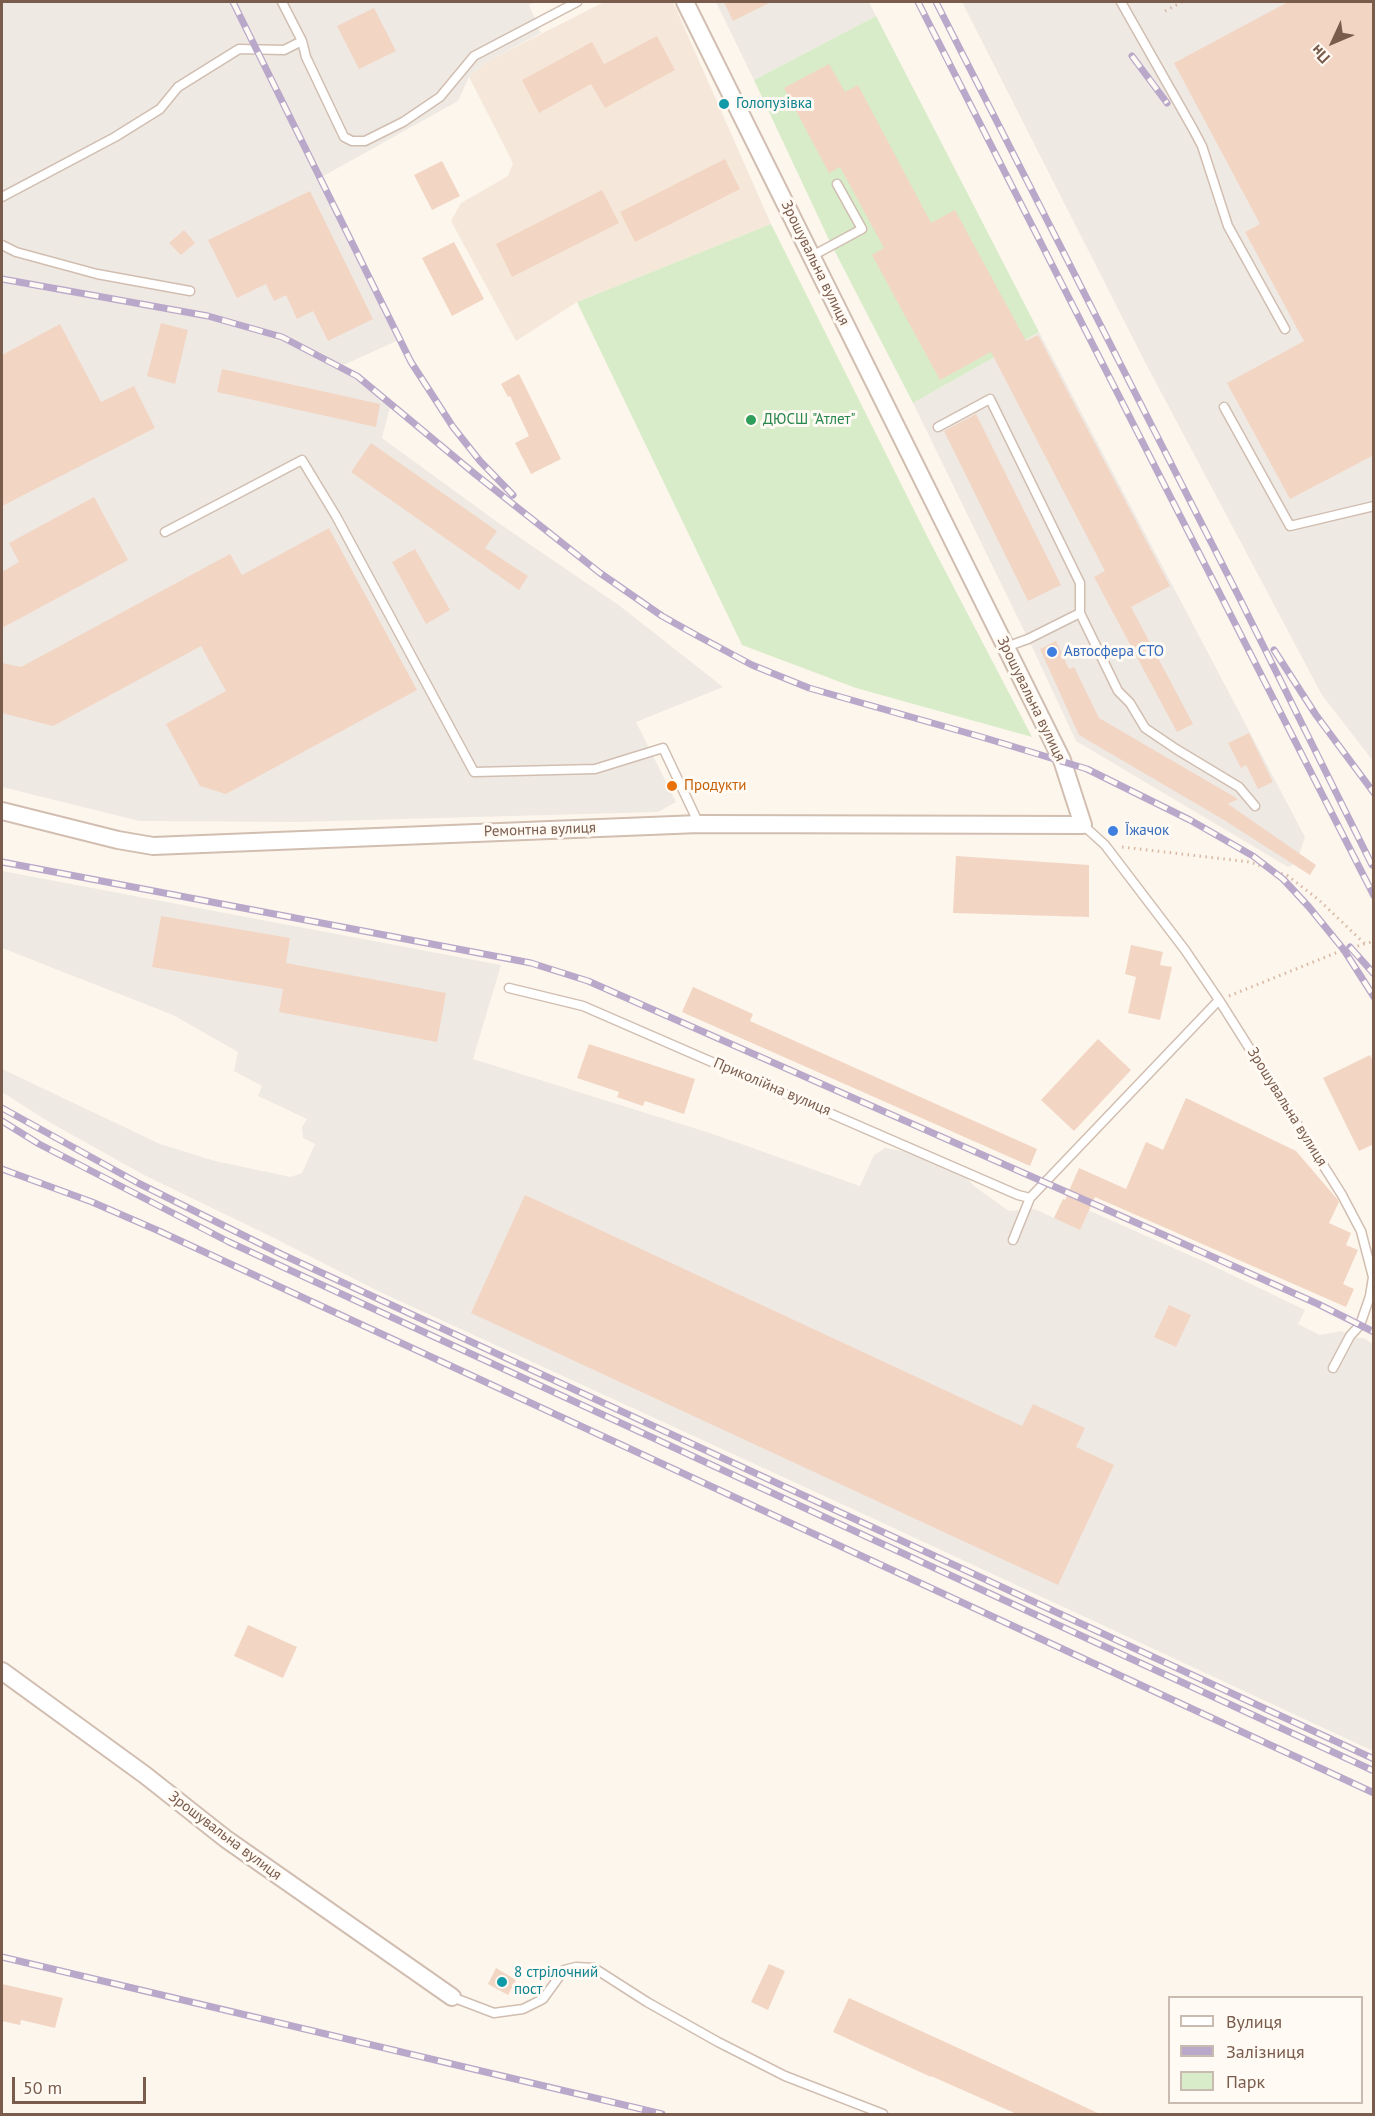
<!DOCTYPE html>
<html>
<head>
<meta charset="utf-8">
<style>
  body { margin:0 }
  #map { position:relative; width:1375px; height:2116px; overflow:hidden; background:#fdf6ec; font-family:"PT Sans",sans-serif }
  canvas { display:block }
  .frame { position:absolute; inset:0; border:3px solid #7a5c4d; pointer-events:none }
  .legend { position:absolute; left:1168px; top:1996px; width:195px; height:108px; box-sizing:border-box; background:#fffaf3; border:2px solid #cabbb1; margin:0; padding:8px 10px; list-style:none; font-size:18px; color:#7a5c4d }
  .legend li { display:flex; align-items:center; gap:12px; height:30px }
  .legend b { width:30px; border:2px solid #cabbb1 }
  .north { position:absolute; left:1303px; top:12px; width:60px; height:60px; -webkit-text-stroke:4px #fffaf3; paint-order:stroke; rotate:226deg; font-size:16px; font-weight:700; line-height:24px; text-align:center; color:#7a5c4d }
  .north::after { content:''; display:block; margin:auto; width:21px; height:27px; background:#7a5c4d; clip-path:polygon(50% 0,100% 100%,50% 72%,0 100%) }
  .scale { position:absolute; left:12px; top:2077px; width:134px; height:27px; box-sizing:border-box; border:3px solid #7a5c4d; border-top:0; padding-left:8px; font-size:18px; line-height:21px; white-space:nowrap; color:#7a5c4d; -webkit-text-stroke:4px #fffaf3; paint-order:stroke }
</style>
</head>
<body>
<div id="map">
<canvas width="1375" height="2116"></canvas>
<div class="frame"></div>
<ul class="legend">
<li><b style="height:8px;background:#fff"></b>Вулиця</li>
<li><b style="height:8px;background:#b9a8c9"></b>Залізниця</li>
<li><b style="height:16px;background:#d8ecc9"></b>Парк</li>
</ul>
<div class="north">Пн</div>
<div class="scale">50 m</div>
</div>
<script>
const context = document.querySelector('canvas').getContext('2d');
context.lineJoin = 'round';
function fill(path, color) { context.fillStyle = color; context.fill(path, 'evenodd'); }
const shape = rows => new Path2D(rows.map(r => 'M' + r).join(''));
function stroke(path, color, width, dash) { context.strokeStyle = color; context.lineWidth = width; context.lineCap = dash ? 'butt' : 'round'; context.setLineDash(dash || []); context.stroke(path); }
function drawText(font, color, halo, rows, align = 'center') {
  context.font = font + ' "PT Sans",sans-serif'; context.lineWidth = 6; context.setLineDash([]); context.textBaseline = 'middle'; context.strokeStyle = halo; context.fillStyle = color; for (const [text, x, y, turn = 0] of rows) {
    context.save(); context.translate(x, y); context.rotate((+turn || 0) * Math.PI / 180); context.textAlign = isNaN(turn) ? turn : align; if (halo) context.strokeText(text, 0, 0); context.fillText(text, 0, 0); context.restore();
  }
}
fill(shape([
  [604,2,673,2,771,224,577,302,516,341,451,221,461,203,508,176,513,163,469,77,486,62]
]), '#f5e8da');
fill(shape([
  [2,2,536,2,529,5,541,33,486,62,469,77,458,101,318,179,401,339,339,367,390,407,382,438,500,524,620,606,723,687,636,722,676,802,658,812,295,822,139,821,2,787],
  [716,2,869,2,876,16,754,80],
  [962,2,1373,2,1373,761,1322,695,1146,364],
  [1039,332,1305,837,1296,864,1288,867,1076,741,1033,649,913,403],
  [2,871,501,965,473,1059,713,1134,860,1186,874,1155,885,1148,903,1151,965,1176,974,1186,1009,1211,1035,1209,1054,1218,1063,1199,1205,1262,1305,1310,1298,1324,1320,1335,1341,1331,1355,1338,1364,1338,1373,1344,1373,1751,870,1517,380,1292,268,1235,144,1175,49,1122,2,1092,2,1069,160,1144,215,1161,291,1177,302,1173,315,1144,303,1138,302,1127,307,1119,258,1096,262,1086,234,1071,238,1052,173,1015,2,948]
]), '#efe9e4');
fill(shape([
  [876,16,1039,332,913,403,831,244,754,80],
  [771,224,928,538,1032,737,856,688,742,645,577,302]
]), '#d8ecc9');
fill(shape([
  [724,2,771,2,733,21],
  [1288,2,1374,2,1374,455,1290,499,1227,383,1304,341,1245,232,1260,224,1174,63],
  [374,8,396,51,359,69,337,26],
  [657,36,675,70,605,108,591,84,539,113,522,80,592,42,604,64],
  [829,64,845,92,858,85,931,223,955,210,1026,341,1038,335,1170,586,1131,607,1193,724,1177,732,1094,577,1105,571,991,352,940,380,872,255,884,248,840,167,829,173,784,88],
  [725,159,740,189,635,242,620,212],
  [442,161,460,196,432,210,414,175],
  [602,190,619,223,512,277,496,244],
  [310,191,373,319,328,341,313,311,297,319,286,295,274,301,266,284,237,298,208,240],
  [184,230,195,243,181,255,169,243],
  [454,242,484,299,452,316,422,258],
  [161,323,188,330,175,384,147,376],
  [60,324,101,402,134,386,155,428,2,506,2,355],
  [222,369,380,404,376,427,217,392],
  [519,374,561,459,531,474,515,443,529,436,510,396,508,397,501,384],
  [976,414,1061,585,1028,601,944,431],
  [371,443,497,531,485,548,528,576,519,590,351,472],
  [94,497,128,560,2,628,2,572,19,562,9,543],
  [329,528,417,690,226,794,200,786,166,724,226,691,201,646,53,726,2,713,2,663,21,667,230,554,242,575],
  [415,549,450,610,426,624,392,562],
  [1056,641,1069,669,1074,667,1099,718,1238,799,1228,804,1316,865,1310,875,1224,820,1079,735,1040,649],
  [1249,733,1273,782,1258,789,1246,765,1241,768,1228,743],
  [956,856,1089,865,1089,917,953,913],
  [161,916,290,938,286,963,446,993,437,1042,279,1012,283,989,152,967],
  [1131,945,1163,952,1160,965,1172,967,1160,1020,1128,1013,1136,977,1125,974],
  [693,987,753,1014,750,1021,1037,1149,1030,1166,682,1012],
  [1098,1039,1131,1070,1074,1131,1041,1100],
  [589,1044,695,1079,684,1114,645,1101,643,1106,617,1097,619,1092,577,1078],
  [1370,1055,1374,1063,1374,1144,1359,1151,1323,1078],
  [1186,1098,1296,1151,1338,1200,1339,1202,1329,1223,1351,1233,1346,1245,1358,1250,1343,1284,1354,1289,1346,1307,1095,1197,1080,1230,1054,1218,1063,1199,1065,1200,1079,1168,1126,1189,1146,1142,1163,1150],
  [525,1195,1022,1426,1033,1404,1085,1428,1076,1447,1114,1465,1058,1585,471,1313],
  [1169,1305,1191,1315,1176,1347,1154,1337],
  [248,1625,297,1647,283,1678,234,1656],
  [769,1964,785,1971,768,2010,751,2002],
  [496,1968,516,1980,508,1995,488,1984],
  [2,1984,63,1998,55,2028,21,2020,20,2025,2,2021],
  [849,1998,991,2063,1102,2115,1019,2115,931,2076,931,2077,833,2032]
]), '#f3d5c3');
const service = shape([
  [282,2,302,41,306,57,344,137,352,141,365,141,403,122,440,97,474,56,577,2],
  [1121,2,1193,129,1202,146,1228,226,1285,329],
  [2,197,115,137,160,109,178,87,239,49,284,50,302,41],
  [2,245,16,252,97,274,190,291],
  [812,256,862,229,837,184],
  [1224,407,1290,526,1374,506],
  [938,427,990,399,1080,583,1080,613],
  [165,532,302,460,336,516,474,772,595,769,663,748,699,824],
  [1006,647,1028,639,1080,613,1118,691,1130,703,1145,728,1176,749,1239,787,1255,806],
  [1083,825,1105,845,1185,950,1219,1000,1342,1195,1361,1231,1373,1277,1370,1296,1360,1325,1350,1336,1333,1368],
  [509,988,583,1006,1018,1195,1030,1198],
  [1013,1240,1030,1198,1219,1000],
  [452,1997,494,2013,523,2009,543,1999,564,1970,576,1967,594,1968,647,2002,718,2042,785,2076,883,2114]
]);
const minor = shape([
  [2,811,118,840,153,846,699,824,1083,825,1062,760,685,2],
  [2,1671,145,1775,226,1839,452,1997]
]);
stroke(service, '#d1beb0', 11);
stroke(minor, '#d1beb0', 20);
stroke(shape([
  [1165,11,1182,2],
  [1122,847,1250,862,1288,876,1319,900,1365,944],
  [1229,996,1338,952,1371,942,1374,948]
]), '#d9b8a5', 3, [1.5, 4.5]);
stroke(service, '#fff', 8);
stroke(minor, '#fff', 16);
const rail = shape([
  [233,2,411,362,453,427,480,461,513,495],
  [918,2,1374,896],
  [936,2,1239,597,1372,865],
  [1132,56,1167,103],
  [2,279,208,316,282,337,357,376,475,474,600,573,662,616,696,635,752,665,809,688,985,738,1087,769,1190,820,1253,856,1283,879,1309,907,1344,950,1374,997],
  [1274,650,1316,715,1374,793],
  [2,862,531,963,588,981,1155,1231,1318,1304,1374,1332],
  [1350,947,1374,974],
  [2,1108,138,1183,281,1254,1374,1759],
  [2,1121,39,1144,229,1242,1374,1771],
  [2,1169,92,1202,159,1231,1374,1793],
  [2,1957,662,2114]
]);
stroke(rail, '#b9a8c9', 7);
stroke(rail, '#fffaf3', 4.5, [14]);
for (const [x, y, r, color] of [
  [724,104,6,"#0f9aa8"],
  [751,420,6,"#2e9e5b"],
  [1052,652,6,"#3f7fe0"],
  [672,786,6,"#e8710a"],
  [1113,831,6,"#3f7fe0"],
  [502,1982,6,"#0f9aa8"]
]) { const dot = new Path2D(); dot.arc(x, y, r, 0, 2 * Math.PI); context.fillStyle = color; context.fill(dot); stroke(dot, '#fffaf3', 2); }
drawText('15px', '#0d838f', '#fffaf3', [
  ["Голопузівка",736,104],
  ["8 стрілочний",514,1973],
  ["пост",514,1990]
], 'left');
drawText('15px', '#7a5c4d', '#fffaf3', [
  ["Зрошувальна вулиця",815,263,64],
  ["Зрошувальна вулиця",1031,699,64],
  ["Ремонтна вулиця",540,830,-2],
  ["Приколійна вулиця",772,1087,23],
  ["Зрошувальна вулиця",1287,1107,58],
  ["Зрошувальна вулиця",225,1836,37]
]);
drawText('15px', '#27864d', '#fffaf3', [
  ["ДЮСШ \"Атлет\"",763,420]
], 'left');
drawText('15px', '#366cbe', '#fffaf3', [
  ["Автосфера СТО",1064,652],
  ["Їжачок",1125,831]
], 'left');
drawText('15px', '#c56008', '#fffaf3', [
  ["Продукти",684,786]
], 'left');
</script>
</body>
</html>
